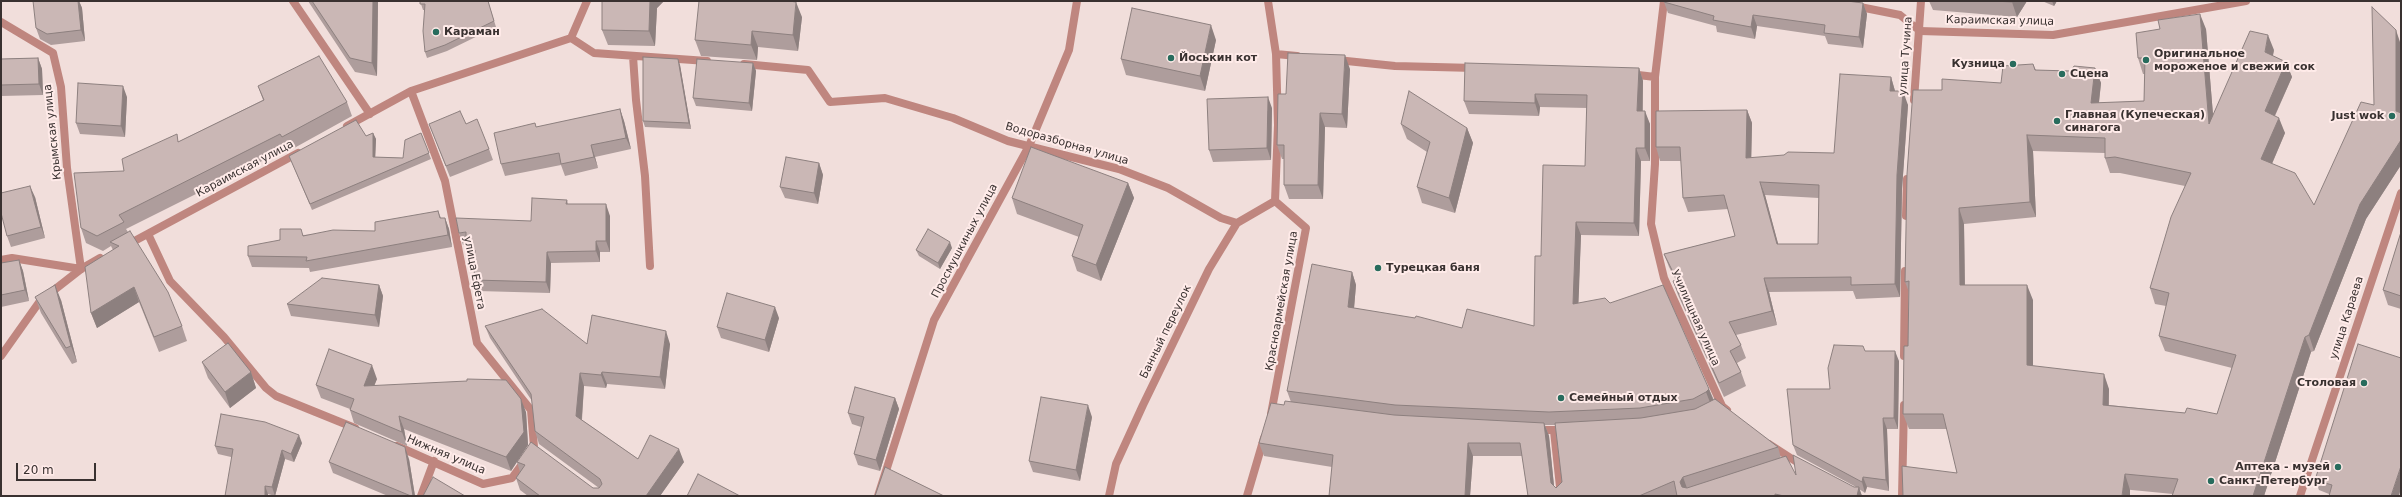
<!DOCTYPE html>
<html>
<head>
<meta charset="utf-8">
<style>
  body { margin:0 }
  #map { position:relative; width:2402px; height:497px; overflow:hidden; background:#f1dedb; font-family:"DejaVu Sans",sans-serif }
  canvas { display:block }
  .frame { position:absolute; inset:0; border:2px solid #393130; pointer-events:none }
  .scale { position:absolute; left:16px; top:463px; width:80px; height:18px; box-sizing:border-box; border:2px solid #393130; border-top:0; padding-left:5px; font-size:12px; line-height:14px; white-space:nowrap; color:#393130; -webkit-text-stroke:3px #ffebe9; paint-order:stroke }
</style>
</head>
<body>
<div id="map">
<canvas width="2402" height="497"></canvas>
<div class="frame"></div>
<div class="scale">20 m</div>
</div>
<script>
const context = document.querySelector('canvas').getContext('2d');
context.lineJoin = 'round';
const shape = rows => new Path2D(rows.map(r => 'M' + r).join(''));
function stroke(path, color, width, dash) { context.strokeStyle = color; context.lineWidth = width; context.lineCap = dash ? 'butt' : 'round'; context.setLineDash(dash || []); context.stroke(path); }
function fill(path, color) { context.fillStyle = color; context.fill(path, 'evenodd'); }
function drawText(font, color, halo, rows, align = 'center') {
  context.font = font + ' "DejaVu Sans",sans-serif'; context.lineWidth = 4; context.setLineDash([]); context.textBaseline = 'middle'; context.strokeStyle = halo; context.fillStyle = color; for (const [text, x, y, turn = 0] of rows) {
    context.save(); context.translate(x, y); context.rotate((+turn || 0) * Math.PI / 180); context.textAlign = isNaN(turn) ? turn : align; if (halo) context.strokeText(text, 0, 0); context.fillText(text, 0, 0); context.restore();
  }
}
stroke(shape([
  [1920,31,2053,35,2246,1]
]), '#bf867f', 8);
stroke(shape([
  [293,1,370,114],
  [1268,1,1276,54,1278,125,1275,201,1306,228,1271,414],
  [1664,1,1655,77,1655,164,1651,224,1664,278,1722,406,1727,410],
  [1855,6,1900,15,1920,31],
  [1,22,53,53,61,87,67,168,81,269],
  [571,38,594,53,707,61],
  [1276,54,1297,56],
  [633,56,636,100,645,176,650,266],
  [1337,60,1395,66,1475,68],
  [744,64,808,70,830,102,885,98,953,118,1008,141,1119,169,1168,188,1221,218,1237,223],
  [1630,74,1655,77],
  [411,91,445,181,477,343,531,410,534,447],
  [1914,100,1921,1],
  [347,126,411,91,571,38,587,1],
  [1906,216,1907,179],
  [148,234,170,281,224,337,266,388,276,396,355,428],
  [127,245,298,153],
  [1,260,12,258,81,269],
  [1,356,40,301,81,269,100,258],
  [1904,356,1905,271],
  [1537,430,1567,430],
  [1554,431,1561,496],
  [1769,444,1803,466],
  [397,446,483,484,512,478,525,460],
  [421,496,434,461],
  [878,496,934,320,1029,146,1069,50,1077,1],
  [1109,496,1116,464,1143,405,1209,269,1237,223,1275,201],
  [1247,496,1264,438],
  [1902,496,1904,405]
]), '#bf867f', 8);
stroke(shape([
  [2300,496,2401,193]
]), '#bf867f', 8);
fill(shape([
  [36,1,79,1,82,8,85,41,51,45,40,39,36,28],
  [308,1,378,1,377,76,355,72],
  [420,1,488,1,496,27,447,51,427,58,425,52,425,10,423,10],
  [602,1,664,1,657,8,655,46,608,45,602,30],
  [1929,1,2027,1,2017,17,1933,10],
  [2042,1,2057,1,2054,6],
  [1664,2,1863,3,1867,14,1863,48,1828,44,1825,36,1757,26,1755,39,1717,32,1716,26,1668,13],
  [802,17,798,51,758,47,757,60,701,56,695,40],
  [2206,29,2213,115,2274,50,2273,56,2286,62,2292,77,2275,116,2285,133,2272,164,2314,205,2374,105,2401,45,2401,165,2366,219,2314,351,2311,352,2264,496,2172,496,2173,494,1957,473,1947,429,1909,429,1903,414,1908,346,1909,292,1905,282,1942,90,2001,83,2033,64,2036,70,2071,71,2095,68,2101,83,2099,103,2144,101,2145,74,2143,74,2138,58],
  [2033,151,2105,153,2105,158,2110,173,2120,173,2185,186,2150,288,2155,304,2166,306,2159,336,2165,351,2232,368,2217,414,2185,413,2109,405,2109,389,2033,366,2033,300,1965,285,1964,224,2036,217],
  [1216,40,1205,91,1126,75,1121,59],
  [38,58,42,69,43,95,1,96,1,59],
  [753,63,756,71,752,111,696,106,693,98],
  [680,65,691,129,645,127,643,121],
  [1639,68,1643,81,1643,111,1650,124,1650,161,1641,161,1639,236,1581,235,1578,303,1610,303,1709,389,1714,400,1778,447,1781,458,1796,475,1854,487,1856,487,1797,455,1793,445,1830,389,1865,351,1899,361,1898,429,1887,429,1889,491,1867,487,1865,493,1859,489,1862,496,1677,496,1677,495,1675,496,1528,496,1522,456,1473,456,1470,496,1329,496,1332,467,1264,456,1259,443,1284,405,1291,402,1287,391,1352,272,1356,285,1354,308,1462,328,1534,326,1541,256,1585,166,1587,108,1540,107,1539,116,1469,114,1464,101],
  [1545,425,1555,425,1562,482,1556,488,1554,486,1549,436],
  [1350,69,1347,128,1325,127,1323,199,1289,199,1284,185,1284,159,1282,159,1277,145,1286,94],
  [1891,77,1895,91,1908,105,1902,189,1900,297,1856,299,1853,291,1769,292,1777,325,1736,335,1741,345,1746,358,1737,363,1741,372,1746,386,1724,397,1678,295,1673,281,1676,280,1669,267,1664,254,1735,236,1728,209,1688,212,1683,198,1681,161,1660,161,1656,147,1747,110,1752,123,1751,158,1834,153],
  [1765,195,1819,198,1818,244,1778,244],
  [258,86,347,102,352,116,287,152,286,149,126,229,128,232,182,326,187,341,159,352,139,302,97,328,91,313,113,250,111,246,103,251,86,243,81,228,124,171,180,141,263,100],
  [127,97,125,137,80,134,76,123],
  [1272,108,1271,160,1213,162,1209,150],
  [620,109,624,121,631,149,595,157,598,168,565,176,561,165,505,176,501,164,537,127],
  [429,124,466,124,489,149,493,160,450,177],
  [1401,124,1467,128,1473,143,1455,213,1422,203,1417,187,1427,152,1407,139],
  [373,133,376,139,375,157,403,158,421,133,431,159,312,210,289,156,366,136],
  [819,163,823,175,818,204,785,198,780,187],
  [1128,183,1134,198,1101,281,1077,271,1072,256,1079,237,1017,214,1012,198],
  [35,197,45,238,11,247,7,236],
  [567,200,568,204,610,216,610,252,600,252,600,262,551,263,550,293,478,291,474,280,475,261,470,261,466,250,466,244,463,245,459,233,531,221],
  [438,211,441,218,445,218,449,229,452,247,310,272,309,268,252,267,248,256,280,240,303,235,375,231],
  [2401,232,2401,309,2388,305,2383,290],
  [952,248,940,269,919,256,916,250],
  [19,260,23,271,29,301,1,307,1,263],
  [379,285,383,296,379,327,291,316,287,304],
  [35,297,61,300,77,362,72,364,41,313],
  [779,318,769,352,721,338,717,327],
  [485,326,587,344,670,344,665,389,607,384,606,388,584,386,582,420,638,459,684,462,660,496,528,496,520,490,516,478,520,472,517,462,593,488,599,488,539,444,535,431,532,401,490,338],
  [202,362,251,372,256,388,230,408,208,378],
  [377,379,374,385,526,412,528,445,511,471,404,429,407,446,354,423,350,410,350,409,321,398,316,385],
  [895,398,899,409,880,471,858,465,854,454,861,427,852,424,848,413],
  [1092,417,1080,481,1033,472,1029,461],
  [302,443,294,462,285,459,275,496,268,494,231,457,218,454,215,446],
  [409,459,415,496,388,496,333,473,329,462],
  [2315,480,2399,496,2329,494,2319,490]
]), '#ae9d9c');
fill(shape([
  [78,1,79,1,82,8,85,41,81,30],
  [373,1,378,1,377,76,372,63],
  [650,1,664,1,657,8,655,46,649,31],
  [2013,1,2027,1,2017,17,2012,2],
  [2052,1,2057,1,2054,6],
  [796,2,802,17,798,51,793,35],
  [1863,3,1867,14,1863,48,1859,37],
  [2200,14,2206,29,2215,139,2209,124],
  [1753,15,1757,26,1755,39,1751,27],
  [1211,25,1216,40,1205,91,1200,76],
  [2396,30,2401,45,2401,126,2396,111],
  [752,31,758,47,757,60,751,45],
  [2268,35,2274,50,2270,67,2265,52],
  [1345,55,1350,69,1347,128,1342,114],
  [38,58,42,69,43,95,39,84],
  [678,59,680,65,691,129,689,123],
  [2286,62,2292,77,2270,126,2265,111],
  [753,63,756,71,752,111,749,103],
  [1639,68,1643,81,1642,124,1637,111],
  [2095,68,2101,83,2097,119,2091,103],
  [1891,77,1895,91,1890,91],
  [123,86,127,97,125,137,121,126],
  [1903,91,1908,105,1902,189,1900,297,1895,284,1897,175],
  [1535,94,1540,107,1539,116,1535,103],
  [1268,97,1272,108,1271,160,1267,148],
  [620,109,624,121,631,149,626,138],
  [1747,110,1752,123,1751,172,1746,158],
  [1645,111,1650,124,1650,161,1645,148],
  [1320,113,1325,127,1323,199,1318,185],
  [2279,118,2285,133,2267,175,2261,159],
  [1467,128,1473,143,1455,213,1449,198],
  [373,133,376,139,375,163,373,157],
  [2027,135,2033,151,2036,217,2030,202],
  [2401,140,2401,165,2366,219,2314,351,2309,335,2360,204],
  [591,145,595,157,598,168,594,157],
  [1636,148,1641,161,1639,236,1634,223],
  [819,163,823,175,818,204,814,193],
  [1760,182,1765,195,1782,258,1777,244],
  [1128,183,1134,198,1101,281,1096,265],
  [30,186,35,197,45,238,41,227],
  [606,204,610,216,610,252,606,241],
  [1959,208,1964,224,1965,300,1960,285],
  [445,218,449,229,452,247,448,235],
  [1576,222,1581,235,1578,317,1573,304],
  [596,241,600,252,600,262,596,251],
  [950,242,952,248,940,269,938,263],
  [547,252,551,263,550,293,546,282],
  [19,260,23,271,29,301,25,290],
  [1352,272,1356,285,1353,320,1348,307],
  [1764,278,1769,292,1777,325,1772,311],
  [55,285,61,300,77,362,71,346],
  [379,285,383,296,379,327,375,315],
  [2027,285,2033,300,2033,380,2027,365],
  [134,287,139,302,97,328,91,313],
  [775,307,779,318,769,352,765,340],
  [666,331,670,344,665,389,660,377],
  [2305,337,2311,352,2264,496,2253,496],
  [1895,351,1899,361,1898,429,1894,418],
  [372,365,377,379,369,399,364,386],
  [251,372,256,388,230,408,225,392],
  [602,372,607,384,606,388,601,375],
  [580,373,584,386,581,429,576,416],
  [2104,374,2109,389,2108,420,2103,405],
  [1709,389,1714,402,1711,405,1706,392],
  [895,398,899,409,880,471,876,460],
  [521,399,526,412,528,445,511,471,506,457],
  [1088,405,1092,417,1080,481,1076,470],
  [399,416,404,429,407,446,402,432],
  [1883,418,1887,429,1889,491,1886,480],
  [1544,423,1549,436,1555,496,1551,483],
  [299,435,302,443,294,462,291,454],
  [1468,443,1473,456,1470,496,1465,496],
  [405,447,409,459,415,496,413,496],
  [679,449,684,462,660,496,646,496],
  [282,450,285,459,275,496,272,487],
  [2401,466,2401,488,2399,496,2391,496],
  [2125,474,2130,490,2130,496,2122,496],
  [1683,477,1688,491,1685,495,1680,482],
  [1863,477,1867,487,1865,493,1862,482],
  [265,486,268,494,268,496,265,496],
  [1859,487,1862,496,1857,496]
]), '#8d807f');
const building = shape([
  [33,1,78,1,81,30,47,34,36,28,33,1],
  [312,1,373,1,372,63,350,58,312,1],
  [420,1,488,1,494,21,445,45,425,52,423,31,425,4,420,4,420,1],
  [602,1,650,1,649,31,602,30,602,1],
  [699,1,789,1,796,2,793,35,752,31,751,45,695,40,699,1],
  [1664,1,1847,1,1863,3,1859,37,1824,33,1825,25,1753,15,1751,27,1713,20,1714,16,1664,2,1664,1],
  [1994,1,2013,1,2012,2,1994,1],
  [2372,7,2396,30,2396,111,2401,113,2401,140,2360,204,2309,335,2305,337,2253,496,2172,496,2178,479,2125,474,2122,496,1903,496,1902,466,1957,473,1943,414,1903,414,1904,346,1908,346,1909,281,1905,282,1907,174,1913,90,1942,90,1942,79,2001,83,2003,66,2033,64,2035,70,2071,71,2074,66,2095,68,2091,103,2144,101,2145,58,2138,58,2136,33,2160,29,2158,20,2200,14,2209,124,2250,31,2268,35,2265,52,2286,62,2265,111,2279,118,2261,159,2295,173,2314,205,2361,102,2374,105,2372,7],
  [2027,135,2105,138,2105,158,2115,157,2191,173,2171,217,2150,288,2169,293,2159,336,2236,355,2217,414,2187,408,2185,413,2103,405,2104,374,2027,365,2027,285,1960,285,1959,208,2030,202,2027,135],
  [1132,8,1211,25,1200,76,1121,59,1132,8],
  [1288,53,1345,55,1342,114,1320,113,1318,185,1284,185,1284,145,1277,145,1278,94,1286,94,1288,53],
  [319,56,347,102,282,137,280,134,119,215,124,222,97,236,81,228,74,173,124,171,122,159,177,134,178,142,264,100,258,86,319,56],
  [643,57,678,59,689,123,643,121,643,57],
  [38,58,39,84,1,85,1,59,38,58],
  [697,59,753,63,749,103,693,98,697,59],
  [1465,63,1639,68,1637,111,1645,111,1645,148,1636,148,1634,223,1576,222,1573,304,1605,298,1610,303,1663,285,1709,389,1706,392,1693,399,1640,408,1549,412,1395,405,1287,391,1312,264,1352,272,1348,307,1415,318,1416,316,1462,328,1467,309,1534,326,1535,256,1541,256,1543,165,1585,166,1587,95,1535,94,1535,103,1464,101,1465,63],
  [1840,74,1891,77,1890,91,1903,91,1897,175,1895,284,1851,285,1851,277,1764,278,1772,311,1729,322,1741,345,1730,351,1741,372,1719,383,1673,281,1677,280,1664,254,1735,236,1724,195,1683,198,1680,147,1656,147,1656,111,1747,110,1746,158,1784,155,1788,152,1834,153,1840,74],
  [1760,182,1819,185,1818,244,1777,244,1760,182],
  [78,83,123,86,121,126,76,123,78,83],
  [1409,91,1467,128,1449,198,1417,187,1430,142,1401,124,1409,91],
  [1268,97,1267,148,1209,150,1207,99,1268,97],
  [620,109,626,138,591,145,594,157,561,164,559,153,501,164,494,133,535,123,536,127,620,109],
  [460,111,466,124,477,119,489,149,446,166,429,124,460,111],
  [356,120,366,136,373,133,373,157,403,158,405,140,421,133,429,153,310,204,289,156,356,120],
  [1031,147,1128,183,1096,265,1072,256,1083,225,1012,198,1031,147],
  [786,157,819,163,814,193,780,187,786,157],
  [30,186,41,227,7,236,1,213,1,193,30,186],
  [532,198,567,200,566,204,606,204,606,241,596,241,596,251,547,252,546,282,474,280,475,250,466,250,466,232,459,233,456,218,531,221,532,198],
  [438,211,440,218,445,218,448,235,306,261,307,257,248,256,248,246,280,240,280,229,301,229,303,236,333,230,375,231,375,222,438,211],
  [928,229,950,242,938,263,916,250,928,229],
  [130,231,168,292,182,326,154,337,134,287,91,313,85,267,119,246,110,242,130,231],
  [2401,232,2401,296,2383,290,2401,232],
  [19,260,25,290,1,295,1,263,19,260],
  [322,278,379,285,375,315,287,304,322,278],
  [55,285,71,346,66,348,35,297,55,285],
  [727,293,775,307,765,340,717,327,727,293],
  [542,309,587,344,592,315,666,331,660,377,602,372,601,375,580,373,576,416,638,459,650,435,679,449,646,496,540,496,516,478,525,465,517,462,531,442,593,488,599,488,602,484,600,479,535,431,531,394,485,326,542,309],
  [228,343,251,372,225,392,202,362,228,343],
  [2358,344,2401,358,2401,466,2391,496,2329,496,2332,485,2315,480,2358,344],
  [1834,345,1863,346,1865,351,1895,351,1894,418,1883,418,1886,480,1863,477,1862,482,1793,445,1787,389,1830,389,1828,368,1834,345],
  [329,349,372,365,364,386,467,381,467,379,506,380,521,399,524,432,506,457,399,416,402,432,350,410,354,399,316,385,329,349],
  [855,387,895,398,876,460,854,454,864,417,848,413,855,387],
  [1041,397,1088,405,1076,470,1029,461,1041,397],
  [1715,399,1778,447,1683,477,1680,482,1682,487,1687,488,1786,456,1796,475,1793,455,1854,487,1859,487,1857,496,1784,496,1775,494,1775,496,1677,496,1674,481,1639,496,1528,496,1520,443,1468,443,1465,496,1329,496,1333,455,1259,443,1271,403,1284,405,1285,401,1394,415,1544,423,1551,483,1556,488,1562,482,1555,423,1641,418,1695,409,1715,399],
  [221,414,265,422,299,435,291,454,282,450,272,487,265,486,265,496,225,496,233,449,215,446,221,414],
  [346,422,405,447,413,496,411,496,329,462,346,422],
  [885,467,944,496,875,496,885,467],
  [698,474,740,496,687,496,698,474],
  [433,477,465,496,423,496,433,477]
]);
fill(building, '#cab7b5');
stroke(building, '#8d807f', 1);
for (const [x, y, r, color] of [
  [436,32,4,"#286c5d"],
  [1171,58,4,"#286c5d"],
  [2146,60,4,"#286c5d"],
  [2013,64,4,"#286c5d"],
  [2062,74,4,"#286c5d"],
  [2392,116,4,"#286c5d"],
  [2057,121,4,"#286c5d"],
  [1378,268,4,"#286c5d"],
  [2364,383,4,"#286c5d"],
  [1561,398,4,"#286c5d"],
  [2338,467,4,"#286c5d"],
  [2211,481,4,"#286c5d"]
]) { const dot = new Path2D(); dot.arc(x, y, r, 0, 2 * Math.PI); context.fillStyle = color; context.fill(dot); stroke(dot, '#ffebe9', 1.5); }
drawText('11px', '#393130', '#ffebe9', [
  ["Караимская улица",2000,21,1],
  ["улица Тучина",1906,56,-86],
  ["Крымская улица",53,132,-96],
  ["Водоразборная улица",1067,144,16],
  ["Караимская улица",245,169,-28],
  ["Просмушкиных улица",965,241,-62],
  ["улица Ефета",474,273,79],
  ["Красноармейская улица",1282,301,-80],
  ["Училищная улица",1695,318,66],
  ["улица Караева",2347,318,-72],
  ["Банный переулок",1166,332,-64],
  ["Нижняя улица",446,455,23]
]);
drawText('bold 11px', '#393130', '#ffebe9', [
  ["Караман",444,32],
  ["Оригинальное",2154,54],
  ["мороженое и свежий сок",2154,67],
  ["Йоськин кот",1179,58],
  ["Кузница",2005,64,"right"],
  ["Сцена",2070,74],
  ["Главная (Купеческая)",2065,115],
  ["синагога",2065,128],
  ["Just wok",2384,116,"right"],
  ["Турецкая баня",1386,268],
  ["Столовая",2356,383,"right"],
  ["Семейный отдых",1569,398],
  ["Аптека - музей",2330,467,"right"],
  ["Санкт-Петербург",2219,481]
], 'left');
</script>
</body>
</html>
